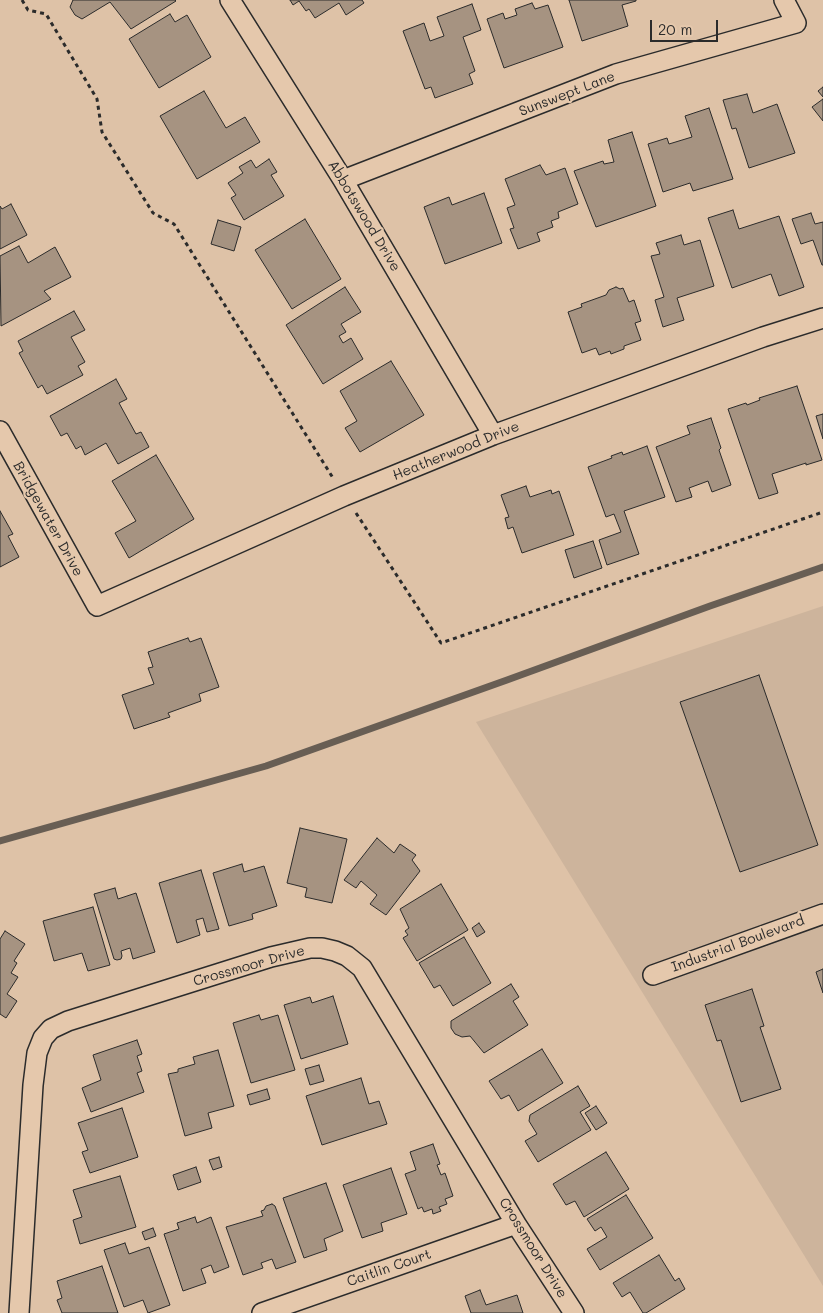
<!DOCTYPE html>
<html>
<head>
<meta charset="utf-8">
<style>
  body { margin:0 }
  #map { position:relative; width:823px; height:1313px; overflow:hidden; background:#dec2a7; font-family:Mali,sans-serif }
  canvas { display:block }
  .scale { position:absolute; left:650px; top:20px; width:68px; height:22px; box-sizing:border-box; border:2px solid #2b2b2b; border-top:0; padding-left:6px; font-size:15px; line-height:18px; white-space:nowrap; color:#2b2b2b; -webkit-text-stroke:4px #e5c8ac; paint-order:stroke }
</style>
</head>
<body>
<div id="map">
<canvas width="823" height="1313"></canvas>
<div class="scale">20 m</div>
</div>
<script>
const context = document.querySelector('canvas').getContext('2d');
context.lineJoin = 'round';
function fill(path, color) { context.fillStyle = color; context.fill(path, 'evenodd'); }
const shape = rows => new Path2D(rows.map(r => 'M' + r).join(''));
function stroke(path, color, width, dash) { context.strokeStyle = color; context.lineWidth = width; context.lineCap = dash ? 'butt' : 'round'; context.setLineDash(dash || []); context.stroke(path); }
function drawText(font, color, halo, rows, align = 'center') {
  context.font = font + ' Mali,sans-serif'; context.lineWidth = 4.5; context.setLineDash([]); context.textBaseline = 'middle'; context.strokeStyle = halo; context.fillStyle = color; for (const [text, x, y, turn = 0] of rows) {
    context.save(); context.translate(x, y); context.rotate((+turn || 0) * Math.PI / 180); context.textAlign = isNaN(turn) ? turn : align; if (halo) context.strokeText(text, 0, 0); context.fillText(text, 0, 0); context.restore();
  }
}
fill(shape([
  [823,606,823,1286,476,722]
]), '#cdb49c');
stroke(shape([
  [0,841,266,766,507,680,710,606,823,567]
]), '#685e54', 7);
const building = shape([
  [73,0,175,0,176,1,131,29,110,2,82,19,75,15,70,7,73,0],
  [290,0,362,0,364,3,346,15,339,3,315,18,309,9,306,11,299,1,293,5,290,0],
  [569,0,636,0,636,1,622,5,628,26,582,41,569,0],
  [532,3,535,9,548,5,563,47,504,68,487,19,503,13,505,19,517,15,515,9,532,3],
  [472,4,481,30,463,37,475,71,469,74,473,84,435,98,431,87,425,89,403,31,424,23,430,41,444,36,437,17,472,4],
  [170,14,175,22,187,15,211,57,159,88,129,39,170,14],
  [823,87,823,97,818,91,823,87],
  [204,91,226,128,245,117,260,142,197,179,160,116,204,91],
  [747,94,753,113,777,104,795,153,749,168,736,128,732,129,723,100,747,94],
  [823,99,823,121,812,107,823,99],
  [709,108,733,179,693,191,690,183,663,192,648,144,667,138,669,144,692,137,685,116,709,108],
  [632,132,656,206,596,227,574,171,603,161,604,164,614,162,608,140,632,132],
  [269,159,277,172,271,175,284,196,244,220,231,198,236,195,228,183,243,173,239,167,251,160,256,168,269,159],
  [540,165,546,175,565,168,578,204,558,212,559,218,551,221,553,227,537,233,540,241,518,249,510,229,514,228,507,208,515,205,505,179,540,165],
  [484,193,502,243,445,264,424,207,449,197,452,205,484,193],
  [11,204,27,235,0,249,0,206,2,209,11,204],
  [733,210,739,229,779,216,804,287,779,296,771,274,732,288,708,218,733,210],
  [811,213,815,224,823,222,823,265,822,265,813,240,801,244,792,219,811,213],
  [305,219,341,279,292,309,255,250,305,219],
  [218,220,241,227,234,251,211,244,218,220],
  [681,235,684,245,700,240,714,286,677,298,684,320,663,327,655,300,664,297,651,256,660,254,656,243,681,235],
  [19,246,28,263,55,247,71,277,44,291,51,299,1,326,0,256,19,246],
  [345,287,361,312,341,324,346,332,339,336,343,343,351,338,363,359,323,384,286,325,345,287],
  [616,287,620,289,623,288,629,302,634,300,641,321,635,323,641,340,624,346,624,349,611,354,610,351,599,355,596,348,582,353,568,312,582,307,581,304,606,295,609,290,616,287],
  [74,311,85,330,71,337,85,362,78,366,83,375,47,394,42,385,38,388,19,353,23,351,18,341,74,311],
  [391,361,424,415,360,452,345,428,357,421,340,391,391,361],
  [116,379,127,399,119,403,136,434,141,432,149,447,118,464,106,443,85,455,81,446,76,449,67,433,61,436,50,416,116,379],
  [797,386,822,460,806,465,806,463,772,474,778,493,759,499,728,409,746,403,747,405,760,400,759,398,797,386],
  [823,414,823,439,816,416,823,414],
  [711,418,721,448,719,450,731,485,712,492,708,481,689,488,692,497,676,502,656,447,690,434,687,426,711,418],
  [647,446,665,497,624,511,639,554,607,565,599,540,621,532,614,514,606,517,588,467,612,458,611,456,622,452,623,455,647,446],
  [156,455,194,519,129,558,115,533,136,521,112,481,156,455],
  [526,486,530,497,551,490,552,494,559,491,574,535,522,553,513,527,508,529,505,518,509,517,501,495,526,486],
  [0,511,13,534,8,536,19,557,0,567,0,511],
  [593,541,602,568,574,578,565,550,593,541],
  [188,638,190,642,201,638,219,687,199,694,201,701,168,713,170,717,134,729,122,695,154,684,148,668,153,667,148,652,188,638],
  [759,675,818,845,740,872,680,702,759,675],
  [300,828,347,839,332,903,305,897,307,888,287,883,300,828],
  [377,838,394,853,400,844,416,855,412,860,420,871,386,915,370,904,377,895,361,881,356,888,344,880,377,838],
  [242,864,244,872,264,866,277,906,252,914,253,919,229,926,213,873,242,864],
  [201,870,219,929,207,932,203,918,196,920,200,935,177,943,159,883,201,870],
  [441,884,468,930,417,961,403,938,408,935,405,931,409,928,400,909,441,884],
  [115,888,118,899,136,893,155,952,133,959,130,948,121,951,122,956,121,959,117,960,114,959,94,894,115,888],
  [93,907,110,965,88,971,82,953,54,961,43,921,93,907],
  [479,923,485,932,477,937,472,928,479,923],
  [5,931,25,944,14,961,17,963,11,973,18,977,7,994,17,1001,6,1018,0,1014,0,939,5,931],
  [464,937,491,983,453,1006,440,985,434,988,419,963,464,937],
  [823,969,823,993,816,972,823,969],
  [511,984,519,997,513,1001,528,1025,484,1053,470,1036,462,1037,455,1034,451,1028,451,1021,511,984],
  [752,989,764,1026,760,1027,781,1089,741,1102,721,1040,717,1041,705,1005,752,989],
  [333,996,348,1044,301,1059,284,1005,310,997,312,1003,333,996],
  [259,1015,261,1020,278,1015,295,1070,251,1083,233,1023,259,1015],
  [137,1040,142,1054,137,1056,142,1071,137,1073,144,1092,91,1112,82,1088,101,1080,93,1055,137,1040],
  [542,1049,563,1083,518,1111,509,1095,501,1099,489,1081,542,1049],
  [218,1050,234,1106,208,1113,212,1128,185,1136,168,1074,178,1072,178,1069,195,1064,193,1057,218,1050],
  [319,1065,324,1081,310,1085,305,1069,319,1065],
  [361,1078,369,1104,379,1101,387,1124,322,1145,306,1096,361,1078],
  [578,1086,590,1106,580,1112,591,1130,538,1162,525,1141,537,1134,529,1121,530,1115,578,1086],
  [267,1089,270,1099,250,1105,247,1095,267,1089],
  [596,1106,607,1123,596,1130,585,1113,596,1106],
  [122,1108,138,1157,90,1173,82,1152,88,1150,78,1123,122,1108],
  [433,1144,440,1164,437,1165,441,1175,445,1173,453,1196,445,1199,447,1204,439,1207,441,1211,433,1214,432,1209,424,1212,422,1207,418,1209,405,1174,416,1170,410,1152,433,1144],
  [606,1152,629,1189,584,1217,575,1201,566,1205,553,1184,606,1152],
  [219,1157,222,1167,213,1170,209,1160,219,1157],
  [196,1167,201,1182,178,1190,173,1175,196,1167],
  [391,1168,407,1214,381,1223,383,1231,362,1238,343,1185,391,1168],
  [120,1176,136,1227,80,1244,73,1220,82,1217,73,1190,120,1176],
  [326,1183,343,1231,324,1239,327,1250,304,1258,283,1198,326,1183],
  [626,1195,653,1238,600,1270,587,1249,607,1237,601,1227,595,1231,587,1219,626,1195],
  [272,1204,275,1206,296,1262,276,1269,272,1259,261,1263,263,1268,243,1275,226,1227,263,1216,261,1211,264,1210,266,1206,272,1204],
  [195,1217,197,1223,211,1217,229,1267,214,1273,211,1265,201,1269,206,1283,183,1291,164,1234,179,1229,177,1223,195,1217],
  [153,1228,156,1236,145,1240,142,1232,153,1228],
  [125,1243,129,1254,149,1247,170,1305,148,1313,143,1300,124,1307,104,1250,125,1243],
  [659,1255,675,1281,679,1278,685,1289,646,1313,643,1313,630,1292,622,1297,613,1283,659,1255],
  [102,1266,118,1313,62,1313,57,1300,62,1298,57,1281,102,1266],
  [480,1290,486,1305,517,1295,523,1313,471,1313,465,1296,480,1290]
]);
fill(building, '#a69381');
stroke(building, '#2b2b2b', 1);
const street = shape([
  [230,0,343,180,493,435],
  [343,180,616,74,796,23,784,0],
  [0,431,97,606,344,496,493,435,763,337,823,318],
  [653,975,823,914],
  [19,1313,33,1085,37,1053,43,1038,51,1029,68,1021,271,957,310,948,322,948,335,951,347,956,362,968,516,1224,574,1313],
  [262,1313,516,1224]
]);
stroke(street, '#2b2b2b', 22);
stroke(shape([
  [22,0,28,10,46,14,97,99,102,132,153,213,174,224,333,478],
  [356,513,441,643,823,512]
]), '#2b2b2b', 3, [4, 4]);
stroke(street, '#e5c8ac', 19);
drawText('14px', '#2b2b2b', '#e5c8ac', [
  ["Sunswept Lane",567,94,-21],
  ["Abbotswood Drive",364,216,59],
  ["Heatherwood Drive",456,451,-22],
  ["Bridgewater Drive",48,519,61],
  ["Industrial Boulevard",738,944,-20],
  ["Crossmoor Drive",249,966,-16],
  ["Crossmoor Drive",533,1248,58],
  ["Caitlin Court",389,1268,-19]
]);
</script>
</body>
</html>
